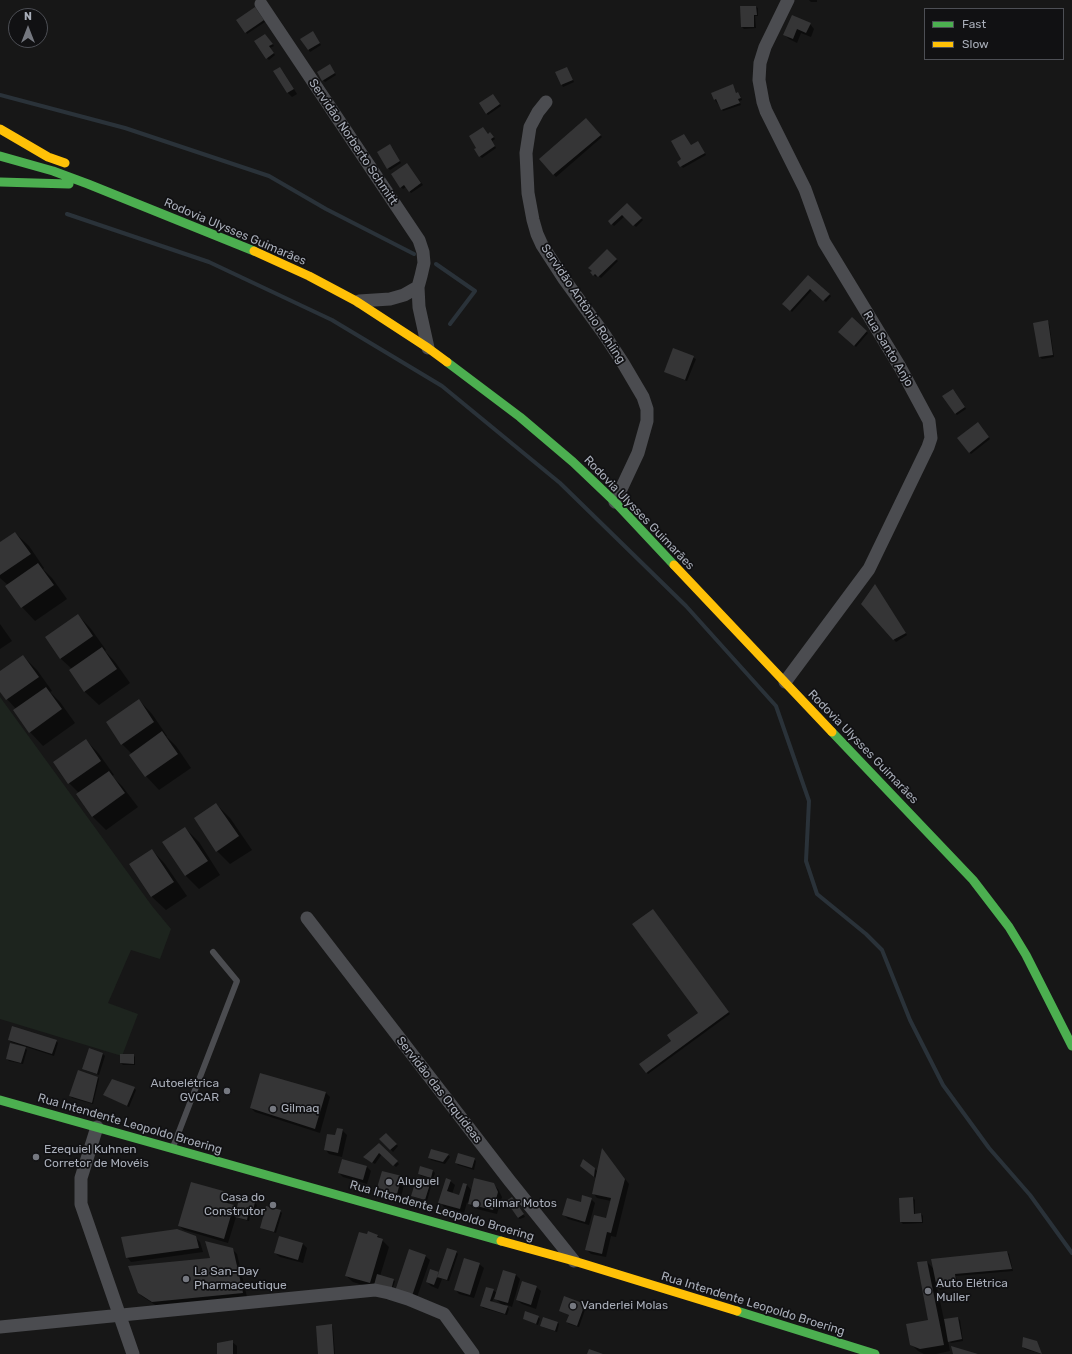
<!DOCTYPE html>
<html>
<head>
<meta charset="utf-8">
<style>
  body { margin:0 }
  #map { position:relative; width:1072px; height:1354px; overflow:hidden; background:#171717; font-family:Rubik,sans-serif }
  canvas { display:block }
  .legend { position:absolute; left:924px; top:8px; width:140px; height:52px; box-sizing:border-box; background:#111113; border:1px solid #4d4f55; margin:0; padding:5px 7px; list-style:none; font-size:12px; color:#a8adb8 }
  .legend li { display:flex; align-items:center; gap:8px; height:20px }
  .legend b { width:20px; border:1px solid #4d4f55 }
  .north { position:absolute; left:8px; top:8px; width:40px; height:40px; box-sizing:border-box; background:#111113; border:1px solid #4d4f55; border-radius:50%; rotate:0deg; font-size:11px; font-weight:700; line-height:16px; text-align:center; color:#a8adb8 }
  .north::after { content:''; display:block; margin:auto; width:14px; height:18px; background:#757880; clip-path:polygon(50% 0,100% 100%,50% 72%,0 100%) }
</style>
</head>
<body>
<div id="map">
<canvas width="1072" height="1354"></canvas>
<ul class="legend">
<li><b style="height:5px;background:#4caf50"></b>Fast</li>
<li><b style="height:5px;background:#ffc107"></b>Slow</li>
</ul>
<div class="north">N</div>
</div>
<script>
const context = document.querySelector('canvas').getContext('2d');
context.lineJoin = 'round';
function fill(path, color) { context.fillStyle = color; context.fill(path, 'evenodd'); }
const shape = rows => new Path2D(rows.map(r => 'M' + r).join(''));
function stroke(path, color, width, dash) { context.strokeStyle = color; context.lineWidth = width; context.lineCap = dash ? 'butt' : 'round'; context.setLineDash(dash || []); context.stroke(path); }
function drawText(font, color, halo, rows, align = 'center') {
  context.font = font + ' Rubik,sans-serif'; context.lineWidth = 3.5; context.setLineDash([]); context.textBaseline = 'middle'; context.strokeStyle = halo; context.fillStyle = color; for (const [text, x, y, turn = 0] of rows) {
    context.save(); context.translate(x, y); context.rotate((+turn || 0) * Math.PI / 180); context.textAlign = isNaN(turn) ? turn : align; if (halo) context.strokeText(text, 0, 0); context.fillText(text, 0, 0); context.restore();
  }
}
fill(shape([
  [0,697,152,906,171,929,160,959,131,950,108,1003,138,1014,122,1056,0,1019]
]), '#1d241e');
fill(shape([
  [809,0,817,0,817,2,811,2],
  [756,7,758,8,758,16,755,16,756,28,744,29,742,27],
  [255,8,265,22,247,34,246,32],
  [793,17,810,24,814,29,811,37,801,33,797,43,789,39,785,35],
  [314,34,321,45,310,52,302,39],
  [267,37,274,46,270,48,275,55,269,60,267,58],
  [280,68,284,73,297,94,292,97,288,93,275,71],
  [331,68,336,75,325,82,323,80],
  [567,68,574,82,563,87,556,73],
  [732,85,737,94,740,95,742,100,739,101,741,105,723,111,715,100,713,93],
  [495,97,501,106,488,115,486,113],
  [586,119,602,137,556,177,540,159],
  [488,135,492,135,495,139,492,141,496,148,482,158,480,156],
  [699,144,706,155,683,168,678,162,683,159,691,146],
  [392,147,401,163,390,170,388,168],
  [407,164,423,185,411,193,406,187,403,189,401,187],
  [627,204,643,220,636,227,625,216,614,226,609,221],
  [607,250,618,261,601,278,597,275,596,277,591,272],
  [808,276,831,296,826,302,812,290,792,312,783,304],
  [852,319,868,333,856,347,840,332],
  [1047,322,1049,323,1054,357,1042,359,1040,357],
  [674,349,696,359,687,381,665,372],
  [955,392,966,409,957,415,955,413],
  [980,425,990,439,971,454,969,452],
  [15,533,29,546,44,568,43,569,52,578,67,599,35,621,22,607,8,585,0,578,0,543],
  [877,588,907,635,896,642,863,604],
  [78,615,91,629,106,650,105,651,115,662,130,683,99,705,85,692,70,670,72,669,61,659,46,637],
  [0,624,12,641,0,649],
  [23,656,37,670,52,691,50,692,60,702,75,723,43,746,30,732,16,709,7,699,0,690,0,672],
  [139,700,152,714,167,736,166,736,176,746,191,768,159,790,146,776,132,754,122,744],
  [86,740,99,754,114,775,112,776,122,786,138,807,106,830,92,816,79,793,69,783,54,762],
  [216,804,230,818,252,850,230,864,217,851],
  [185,828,199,842,220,875,199,889,185,875],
  [152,850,165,864,187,896,166,910,152,897,130,864],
  [655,912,730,1014,648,1074,647,1073,673,1041,700,1013],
  [9,1040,56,1041,58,1043,54,1056,11,1042],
  [25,1048,27,1050,23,1064,9,1061,7,1059],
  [89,1050,103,1054,105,1056,99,1075,85,1070,83,1068],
  [133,1055,135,1057,135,1065,123,1065,121,1063],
  [98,1077,99,1079,93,1104,72,1098,70,1096],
  [134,1088,136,1090,129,1107,104,1095],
  [326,1093,330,1097,320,1133,255,1112,251,1108],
  [342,1130,347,1135,342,1157,329,1154,325,1149],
  [386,1134,398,1146,393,1152,381,1139],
  [379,1144,399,1164,396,1167,382,1154,375,1164,366,1159],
  [432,1150,448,1155,450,1157,445,1164,431,1160,429,1158],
  [603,1150,629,1184,616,1237,611,1236,606,1257,591,1254,586,1249,607,1219,611,1201,597,1198,593,1193,596,1178,583,1168,595,1169,598,1172],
  [474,1159,476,1161,474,1170,458,1165,456,1163],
  [342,1160,367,1167,371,1171,367,1184,343,1177,339,1173],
  [421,1168,433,1171,435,1173,433,1179,421,1176,419,1174],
  [401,1177,405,1181,401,1197,382,1192,378,1188],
  [430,1181,432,1183,427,1201,414,1197,412,1195],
  [450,1181,455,1185,452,1194,460,1196,464,1184,467,1185,472,1191,493,1184,498,1189,502,1197,497,1214,473,1208,467,1202,464,1213,444,1207,440,1202],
  [227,1193,231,1198,229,1204,234,1206,237,1210,240,1200,255,1203,257,1205,255,1212,251,1211,249,1221,238,1218,236,1217,228,1243,184,1230,179,1226],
  [913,1198,915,1200,915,1215,921,1214,923,1216,923,1223,903,1224,901,1222,900,1199],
  [591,1199,595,1203,589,1225,568,1219,564,1215,581,1203],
  [514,1201,525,1217,520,1219,518,1218],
  [280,1211,282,1213,276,1233,263,1229,261,1227],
  [367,1235,378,1236,389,1247,380,1276,393,1280,395,1281,392,1291,376,1289,353,1282,346,1276],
  [195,1237,200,1242,203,1252,131,1262,127,1257],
  [303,1244,307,1248,303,1263,280,1257,275,1253],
  [232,1249,237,1254,247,1297,157,1306,143,1297,138,1293],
  [456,1252,458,1254,449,1281,442,1279,438,1289,431,1286,427,1282,438,1273],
  [1007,1252,1009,1254,1013,1271,956,1276,958,1288,940,1290,937,1287,944,1320,958,1318,960,1320,963,1341,951,1343,948,1340,950,1351,936,1354,924,1354,918,1351,911,1344,929,1320,927,1262,935,1270],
  [425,1256,430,1260,416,1300,396,1291],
  [479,1264,484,1268,474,1298,459,1294,455,1289],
  [504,1271,516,1275,520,1279,512,1307,505,1304,509,1309,507,1315,483,1308,481,1306,493,1290,497,1293],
  [494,1297,502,1305,492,1302],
  [536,1287,541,1291,536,1309,522,1304,517,1300],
  [585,1305,586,1307,579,1327,569,1324,567,1322,569,1315,560,1311],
  [538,1317,540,1319,538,1325,524,1319],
  [558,1323,559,1324,557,1332,543,1327,541,1325],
  [332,1325,333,1327,335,1354,319,1354],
  [232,1342,237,1346,237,1354,218,1354],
  [1036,1342,1042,1354,1025,1349,1023,1347]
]), '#0007');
stroke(shape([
  [0,95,125,128,269,176,326,209,414,254],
  [67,214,209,262,332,320,442,386,560,483,686,606,776,706,809,801,806,861,817,894,866,934,882,950,910,1020,943,1085,989,1148,1030,1195,1072,1253],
  [436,264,475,291,450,324]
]), '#2a3239', 4);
fill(shape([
  [740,6,756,6,757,15,754,15,754,27,741,27],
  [255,7,264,20,245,33,236,20],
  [792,15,811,23,806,33,797,29,793,39,783,35],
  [313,31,320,43,308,50,300,39],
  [265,34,273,44,269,46,274,53,266,59,254,41],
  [330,64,335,73,322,81,317,72],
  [280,67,294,89,287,93,273,71],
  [567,67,573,80,561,85,555,72],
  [733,84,736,93,738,92,741,98,738,99,740,103,721,110,716,99,714,100,711,93],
  [493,94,500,104,486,114,479,103],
  [586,118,601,135,553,175,539,159],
  [483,127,488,134,490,132,494,137,491,139,495,146,479,157,474,149,476,148,469,136],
  [684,134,691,145,698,141,705,153,680,167,677,162,681,159,671,141],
  [390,144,400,161,387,169,377,152],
  [407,163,421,183,409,192,404,185,400,188,391,174],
  [627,203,642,218,633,226,622,215,611,225,608,221],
  [607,249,617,259,598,277,595,274,593,276,590,272,592,271,588,268],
  [808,275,830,294,823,301,810,289,790,311,782,304],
  [852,317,867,331,854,346,838,332],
  [1048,320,1053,355,1039,357,1033,323],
  [673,348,694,356,685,380,664,372],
  [953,389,965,407,955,414,942,396],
  [978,422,989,437,969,453,957,438],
  [15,532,31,554,0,575,0,542],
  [38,563,54,585,21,608,5,586],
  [875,584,906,633,893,640,861,604],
  [78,614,93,636,60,659,45,637],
  [102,647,117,669,84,692,69,670],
  [23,655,39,677,6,700,0,692,0,671],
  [46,687,62,709,29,733,13,710],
  [139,699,154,722,121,745,106,722],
  [162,731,178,754,145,777,129,755],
  [86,739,101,761,68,784,53,762],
  [109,771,125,793,92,817,76,794],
  [216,803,239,836,216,852,194,818],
  [185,827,208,861,185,876,162,842],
  [152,849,174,882,151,897,129,864],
  [653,909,729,1012,646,1073,639,1064,671,1041,667,1035,698,1013,632,924],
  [12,1026,57,1040,52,1054,8,1040],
  [10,1043,26,1047,21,1063,6,1059],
  [89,1048,103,1053,97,1074,82,1069],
  [120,1054,134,1054,134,1064,120,1063],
  [78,1070,98,1077,92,1103,69,1096],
  [260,1073,326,1092,315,1129,250,1108],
  [112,1079,135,1087,127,1106,103,1095],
  [337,1128,343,1129,338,1153,324,1150,327,1134,335,1135],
  [386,1133,397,1144,390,1150,379,1139],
  [379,1143,398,1161,393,1166,379,1153,372,1163,363,1157],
  [602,1148,625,1179,611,1233,607,1232,602,1254,585,1250,594,1215,606,1218,611,1198,592,1194],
  [431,1149,449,1154,443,1162,428,1158],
  [458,1153,475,1158,472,1168,455,1163],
  [342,1159,367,1166,363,1180,338,1173],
  [583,1159,595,1168,594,1177,580,1166],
  [420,1166,433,1170,431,1178,418,1174],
  [382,1171,402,1176,397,1194,377,1188],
  [417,1177,431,1181,425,1200,411,1196],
  [446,1178,451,1180,447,1191,459,1195,463,1183,467,1184,460,1209,438,1203],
  [474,1178,494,1183,498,1192,493,1210,468,1204],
  [191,1182,227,1192,224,1202,234,1205,224,1239,178,1226],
  [582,1195,592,1198,585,1222,562,1215,567,1198,581,1202],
  [512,1197,524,1214,518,1218,506,1201],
  [913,1197,914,1214,921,1213,922,1222,900,1222,899,1198],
  [239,1198,255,1202,253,1211,249,1210,247,1220,235,1217],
  [266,1206,281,1210,274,1232,260,1228],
  [177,1229,196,1236,199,1248,126,1258,121,1237],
  [368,1231,378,1235,377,1237,383,1239,370,1283,345,1276,359,1232,367,1234],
  [279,1236,303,1243,298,1260,274,1253],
  [205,1241,233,1248,243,1293,152,1302,138,1293,128,1266,210,1258],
  [447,1248,457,1251,447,1280,437,1277],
  [409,1249,426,1255,412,1296,395,1291],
  [1007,1251,1012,1269,955,1274,957,1287,937,1288,931,1259],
  [464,1258,480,1263,470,1295,454,1290],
  [927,1261,944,1345,920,1349,910,1345,906,1324,928,1320,917,1262],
  [430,1269,439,1272,434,1285,426,1282],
  [503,1270,516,1274,508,1303,494,1299],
  [377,1274,394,1279,391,1290,374,1285],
  [522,1281,537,1286,531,1305,516,1300],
  [486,1287,494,1289,490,1301,508,1306,505,1314,480,1306],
  [564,1296,585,1304,577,1326,566,1322,569,1315,559,1311],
  [525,1311,539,1316,536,1324,523,1319],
  [543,1317,558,1322,555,1331,540,1326],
  [958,1317,962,1339,948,1342,944,1319],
  [332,1324,334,1354,318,1354,316,1326],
  [1023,1337,1037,1341,1042,1354,1022,1347],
  [233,1340,233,1354,217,1354,217,1343],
  [951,1346,978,1354,953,1354],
  [589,1349,603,1354,587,1354]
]), '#353536');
stroke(shape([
  [173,1147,237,981,213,952]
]), '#4b4c50', 6);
stroke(shape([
  [261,4,419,240,423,252,424,263,421,276,418,287,419,307,428,348],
  [546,102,538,112,530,127,526,153,528,193,533,220,537,234,542,245,564,279,604,334,623,363,643,397,647,409,647,421,638,453,615,502],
  [359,301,390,299,404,295,418,287],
  [785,682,869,569,928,447,931,438,929,421,900,367,824,242,805,189,766,111,763,102,759,80,760,63,765,47,788,0],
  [307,918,509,1180,574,1261],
  [97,1127,81,1178,81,1204,133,1354],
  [0,1327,375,1290,389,1293,408,1299,444,1314,473,1354]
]), '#4b4c50', 13);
stroke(shape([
  [0,156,53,171,88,184,254,251],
  [0,182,69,184],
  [447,362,520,417,573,462,615,502,674,565],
  [832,732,973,880,1009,927,1026,955,1072,1046],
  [0,1100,501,1241],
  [737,1311,875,1354]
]), '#4caf50', 9);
stroke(shape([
  [0,129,48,157,65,163],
  [254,251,309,276,356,301,428,348,447,362],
  [674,565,832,732],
  [501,1241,574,1261,737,1311]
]), '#ffc107', 9);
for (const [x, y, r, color] of [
  [227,1091,4,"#757880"],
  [273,1109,4,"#757880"],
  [36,1157,4,"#757880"],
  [389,1182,4,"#757880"],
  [476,1204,4,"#757880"],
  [273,1205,4,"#757880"],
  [186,1279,4,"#757880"],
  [928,1291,4,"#757880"],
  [573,1306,4,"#757880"]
]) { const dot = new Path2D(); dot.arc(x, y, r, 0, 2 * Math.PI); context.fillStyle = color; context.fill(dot); stroke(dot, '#111113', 1.5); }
drawText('12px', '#a8adb8', '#111113', [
  ["Servidão Norberto Schmitt",353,142,56],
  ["Rodovia Ulysses Guimarães",235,232,23],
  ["Servidão Antônio Rohling",583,304,56],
  ["Rua Santo Anjo",888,349,59],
  ["Rodovia Ulysses Guimarães",639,513,46],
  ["Rodovia Ulysses Guimarães",863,747,46],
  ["Servidão das Orquídeas",439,1090,52],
  ["Rua Intendente Leopoldo Broering",130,1124,16],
  ["Rua Intendente Leopoldo Broering",442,1211,16],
  ["Rua Intendente Leopoldo Broering",753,1304,17]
]);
drawText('12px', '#a8adb8', '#111113', [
  ["Autoelétrica",219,1084,"right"],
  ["GVCAR",219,1098,"right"],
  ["Gilmaq",281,1109],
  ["Ezequiel Kuhnen",44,1150],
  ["Corretor de Movéis",44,1164],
  ["Aluguel",397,1182],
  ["Casa do",265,1198,"right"],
  ["Construtor",265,1212,"right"],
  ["Gilmar Motos",484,1204],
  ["La San-Day",194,1272],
  ["Pharmaceutique",194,1286],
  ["Auto Elétrica",936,1284],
  ["Muller",936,1298],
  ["Vanderlei Molas",581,1306]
], 'left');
</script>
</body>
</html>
